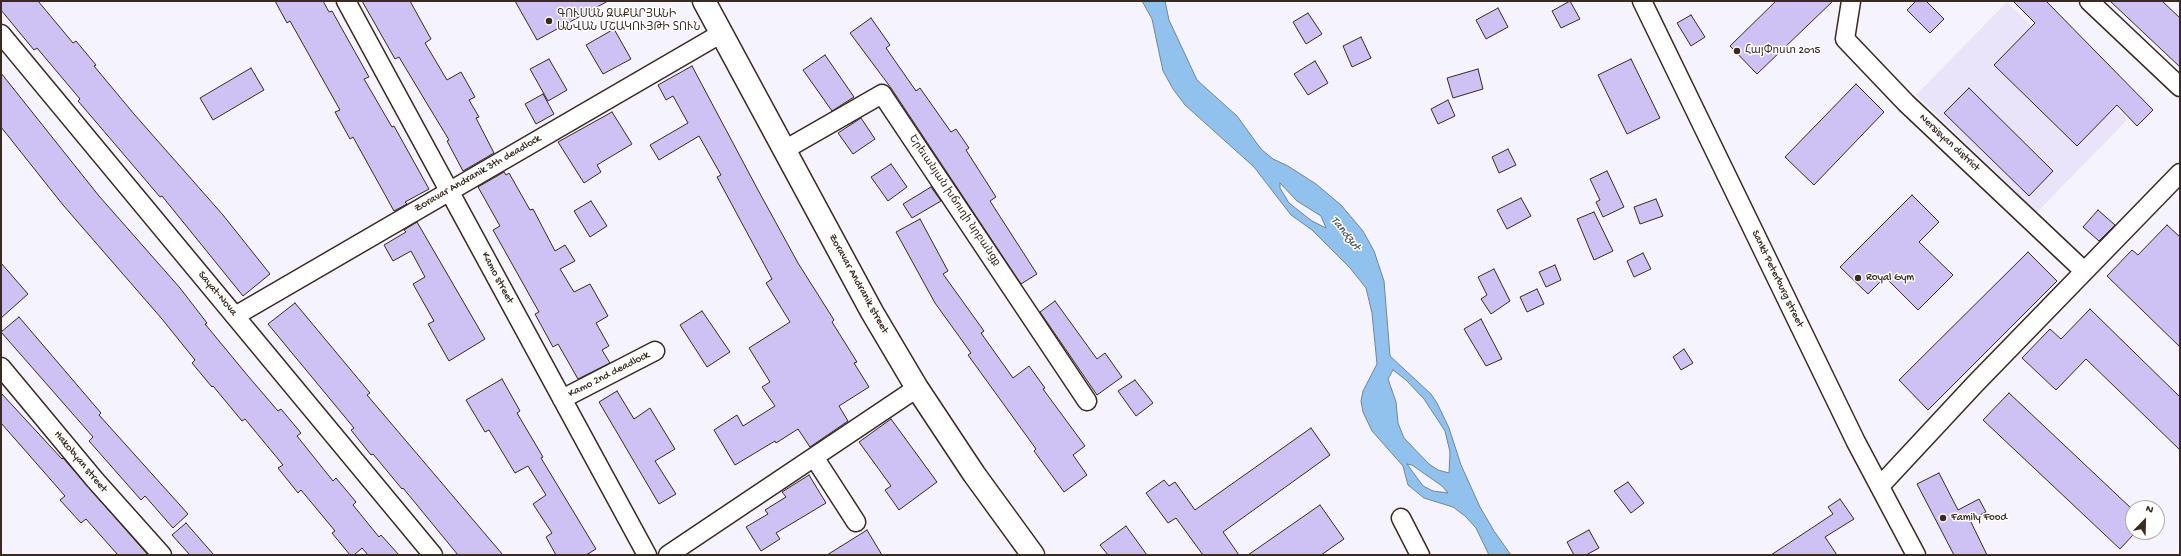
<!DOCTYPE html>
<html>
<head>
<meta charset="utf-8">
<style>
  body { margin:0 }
  #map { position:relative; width:2181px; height:556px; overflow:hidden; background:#f5f3fd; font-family:"Gochi Hand",sans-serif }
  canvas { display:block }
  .frame { position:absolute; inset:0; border:2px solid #3b2a1e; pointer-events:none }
  .north { position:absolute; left:2125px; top:500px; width:40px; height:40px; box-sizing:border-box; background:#fff; border:1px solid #b1aaa5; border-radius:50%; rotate:23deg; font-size:11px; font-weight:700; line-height:16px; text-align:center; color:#3b2a1e }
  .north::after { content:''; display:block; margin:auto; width:14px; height:18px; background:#3b2a1e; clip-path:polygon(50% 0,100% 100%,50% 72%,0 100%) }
</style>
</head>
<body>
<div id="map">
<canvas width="2181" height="556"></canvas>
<div class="frame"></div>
<div class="north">N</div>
</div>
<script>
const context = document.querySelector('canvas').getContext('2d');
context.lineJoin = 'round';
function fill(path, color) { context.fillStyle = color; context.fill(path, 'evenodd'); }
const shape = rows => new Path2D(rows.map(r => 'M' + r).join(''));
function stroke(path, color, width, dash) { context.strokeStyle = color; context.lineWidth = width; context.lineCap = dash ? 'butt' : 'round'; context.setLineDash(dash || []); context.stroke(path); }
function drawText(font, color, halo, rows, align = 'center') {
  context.font = font + ' "Gochi Hand","Noto Sans Armenian",sans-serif'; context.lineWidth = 3; context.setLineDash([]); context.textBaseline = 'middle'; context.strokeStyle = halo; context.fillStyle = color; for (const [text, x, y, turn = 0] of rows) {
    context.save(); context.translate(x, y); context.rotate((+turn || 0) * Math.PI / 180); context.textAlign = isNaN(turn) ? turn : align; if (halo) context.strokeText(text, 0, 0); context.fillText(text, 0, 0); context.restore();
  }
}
fill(shape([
  [2007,2,2128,119,2037,212,1916,95]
]), '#e9e4fa');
const water = shape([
  [1142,1,1165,1,1169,20,1197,80,1237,116,1261,149,1273,159,1288,166,1316,184,1341,205,1363,231,1374,251,1384,281,1390,356,1431,394,1437,403,1449,428,1461,465,1480,507,1494,531,1511,555,1489,555,1476,528,1465,516,1453,507,1424,498,1408,485,1403,466,1372,431,1363,412,1361,401,1363,391,1377,364,1372,313,1366,288,1350,268,1312,230,1291,215,1254,167,1185,105,1173,89,1163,71,1152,19,1142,1],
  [1280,183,1297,201,1321,216,1326,228,1312,221,1289,203,1280,188,1280,183],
  [1393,370,1406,380,1424,399,1445,431,1450,452,1449,473,1438,470,1429,464,1404,438,1398,423,1396,402,1388,379,1393,370],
  [1407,464,1412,465,1442,486,1448,493,1433,491,1423,486,1407,464]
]);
fill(water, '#91c2ed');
stroke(water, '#6f859a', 1);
const building = shape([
  [1,1,38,1,73,43,76,41,96,65,94,66,134,114,223,215,270,274,243,296,162,196,160,197,108,136,78,101,80,99,37,48,34,50,1,10,1,1],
  [275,1,323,1,329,12,332,11,369,77,364,79,392,127,394,126,429,189,405,202,407,204,394,211,353,137,350,139,335,112,340,110,290,21,287,23,275,1],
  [362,1,410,1,431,39,425,43,447,80,461,72,475,97,469,100,479,117,476,118,494,153,463,171,447,141,449,140,423,97,399,57,395,59,362,1],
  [515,1,608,1,537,40,515,1],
  [1570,1,1580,19,1561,28,1552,11,1570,1],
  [1776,1,1833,1,1757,74,1730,46,1776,1],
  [1916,1,1926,1,1944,19,1930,33,1907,10,1916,1],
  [2013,1,2046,1,2153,110,2137,126,2117,105,2077,146,1994,65,2035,23,2013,1],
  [2110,1,2162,1,2180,18,2180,67,2110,1],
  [1498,8,1508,27,1486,39,1476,20,1498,8],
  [1308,13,1322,34,1306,44,1293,22,1308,13],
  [1691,15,1705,37,1691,46,1677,23,1691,15],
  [871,18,890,45,886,48,916,91,920,88,951,132,956,129,969,148,966,150,996,197,990,201,1037,274,1021,284,891,88,850,33,871,18],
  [614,29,631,59,603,74,586,45,614,29],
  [1361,37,1371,58,1352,67,1343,46,1361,37],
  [825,55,854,97,832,111,803,70,825,55],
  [549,59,567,90,548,101,530,69,549,59],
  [1631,59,1660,118,1627,134,1598,75,1631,59],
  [1315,61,1328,83,1308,95,1294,74,1315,61],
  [692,66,758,190,798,263,834,320,832,322,857,362,854,363,869,387,839,406,848,421,810,447,798,429,776,443,775,441,735,465,714,430,737,415,743,426,775,406,762,387,770,382,749,348,790,322,766,283,772,279,717,177,721,175,699,136,659,160,650,145,688,123,673,96,666,100,658,85,692,66],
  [251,68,264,90,213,120,200,98,251,68],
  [1478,69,1483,89,1453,98,1447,78,1478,69],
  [1,73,99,196,180,288,207,323,205,324,248,376,278,411,281,409,301,433,297,436,333,481,336,478,356,502,353,505,379,537,381,535,399,555,368,555,362,548,354,555,350,555,332,533,335,531,301,490,298,493,278,468,283,465,245,419,242,421,213,386,212,387,192,363,195,360,162,319,63,205,1,127,1,73],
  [1856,84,1884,112,1814,185,1785,157,1856,84],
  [1969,88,2053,171,2029,196,1944,113,1969,88],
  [543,94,554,114,536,124,525,104,543,94],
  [1448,100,1455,116,1438,124,1431,109,1448,100],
  [612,112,632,144,597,165,601,172,584,183,558,142,612,112],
  [861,118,875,139,853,154,838,133,861,118],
  [1508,149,1516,165,1499,173,1492,157,1508,149],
  [891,164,907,187,888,201,871,177,891,164],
  [1607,171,1624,207,1603,217,1596,202,1600,200,1590,179,1607,171],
  [504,172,506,175,509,173,530,210,533,209,555,251,565,245,575,261,560,269,574,292,590,284,608,316,596,323,609,346,602,350,610,363,578,379,558,344,553,347,535,314,539,312,493,230,500,226,478,187,504,172],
  [931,187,941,201,912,218,903,204,931,187],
  [1912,195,1939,222,1919,242,1953,275,1918,310,1885,277,1868,294,1840,267,1912,195],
  [1521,198,1531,216,1507,229,1497,210,1521,198],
  [1656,199,1663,216,1640,224,1634,207,1656,199],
  [591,201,607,226,590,237,574,211,591,201],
  [2098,210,2115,225,2099,241,2083,227,2098,210],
  [1594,212,1613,251,1594,260,1577,219,1594,212],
  [920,219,948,271,943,274,984,331,981,333,1013,378,1029,366,1045,388,1043,389,1085,446,1073,455,1087,475,1064,492,1034,451,1036,449,968,355,971,353,935,303,896,232,920,219],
  [417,222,485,339,449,361,428,324,434,321,413,284,425,277,411,251,393,261,384,245,406,232,404,230,417,222],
  [2167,225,2180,237,2180,347,2107,276,2132,250,2138,255,2167,225],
  [2028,252,2057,281,1928,410,1899,380,2028,252],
  [1643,253,1651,269,1634,277,1627,261,1643,253],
  [1,263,28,294,1,318,1,263],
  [1555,265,1561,280,1546,287,1539,272,1555,265],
  [1494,269,1510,301,1491,314,1481,299,1487,295,1478,277,1494,269],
  [1537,289,1544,304,1527,312,1520,297,1537,289],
  [1055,301,1097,359,1105,353,1122,377,1097,395,1040,312,1055,301],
  [295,303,370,393,367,395,503,555,458,555,403,488,402,489,373,454,371,455,351,430,354,428,268,324,295,303],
  [2090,309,2180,397,2180,450,2086,359,2056,390,2022,358,2050,329,2061,339,2090,309],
  [702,311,730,352,707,367,680,325,702,311],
  [19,317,101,413,99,415,188,514,173,528,145,496,141,500,89,441,93,437,1,332,19,317],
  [1481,319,1502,359,1486,366,1464,329,1481,319],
  [1684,349,1693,363,1681,370,1673,357,1684,349],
  [502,379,520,411,517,413,543,457,541,458,596,549,586,555,556,555,546,537,552,533,533,504,546,495,528,466,515,473,489,430,485,432,466,400,502,379],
  [1135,380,1153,403,1136,416,1118,391,1135,380],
  [617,391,634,419,650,408,675,449,655,461,676,494,659,504,599,402,617,391],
  [1,393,62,459,63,458,148,555,118,555,86,519,81,523,60,500,65,496,1,423,1,393],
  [2009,393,2133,510,2133,535,2120,549,1983,420,2009,393],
  [891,419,937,482,899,510,885,490,891,486,859,442,891,419],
  [1311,428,1330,455,1223,532,1239,555,1203,555,1176,518,1168,523,1146,493,1164,480,1169,486,1175,482,1195,510,1311,428],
  [1939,473,1958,510,1979,499,1986,512,1970,520,1987,555,1954,555,1917,484,1939,473],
  [809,475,826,503,776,533,780,539,761,551,746,527,768,514,765,510,786,497,782,492,809,475],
  [1628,482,1644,503,1631,513,1614,491,1628,482],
  [1840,499,1854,519,1825,537,1837,555,1771,555,1833,514,1828,507,1840,499],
  [1320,505,1344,539,1321,555,1248,555,1320,505],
  [186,523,214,555,190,555,172,535,186,523],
  [1126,526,1147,555,1108,555,1100,545,1126,526],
  [867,530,882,555,827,555,867,530],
  [1589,530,1599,548,1586,555,1574,555,1567,542,1589,530]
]);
fill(building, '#cec1f3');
stroke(building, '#3b2a1e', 1);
const minor = shape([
  [346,1,647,555],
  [1642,1,1856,442,1916,555],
  [1851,1,1845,39,1906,103,2084,271],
  [2089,1,2180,87],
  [1,34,433,555],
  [786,149,882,94,1087,401],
  [235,316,722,33],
  [1,367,95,480,162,555],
  [562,399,655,351],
  [814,457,856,522],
  [1880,486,1975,384,2180,173],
  [1401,518,1420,555],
  [668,555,917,388]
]);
const highway = shape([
  [704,1,872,312,917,388,974,474,1033,555]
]);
stroke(minor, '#3b2a1e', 21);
stroke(highway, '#3b2a1e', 25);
stroke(minor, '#fff', 18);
stroke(highway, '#fff', 22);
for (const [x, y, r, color] of [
  [549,21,4,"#3b2a1e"],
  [1737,51,4,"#3b2a1e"],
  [1858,278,4,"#3b2a1e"],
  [1943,518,4,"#3b2a1e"]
]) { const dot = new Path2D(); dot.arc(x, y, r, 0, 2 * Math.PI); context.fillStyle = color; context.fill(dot); stroke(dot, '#fff', 1.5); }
drawText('11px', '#3b2a1e', '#fff', [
  ["ԳՈՒՍԱՆ ԶԱՔԱՐՅԱՆԻ",557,15],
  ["ԱՆՎԱՆ ՄՇԱԿՈՒՅԹԻ ՏՈՒՆ",557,28],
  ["ՀայՓոստ 2015",1745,51],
  ["Royal Gym",1866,278],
  ["Family Food",1951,518]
], 'left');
drawText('11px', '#3b2a1e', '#fff', [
  ["Nersisyan district",1949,143,43],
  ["Zoravar Andranik 3th deadlock",478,174,-30],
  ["Երեւանյան խճուղի նրբանցք",954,201,56],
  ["Kamo street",497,278,62],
  ["Sankt Peterburg street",1777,279,64],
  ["Zoravar Andranik street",858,284,61],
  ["Sayat-Nova",217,294,50],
  ["Kamo 2nd deadlock",609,375,-27],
  ["Hakobyan street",80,462,50]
]);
drawText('italic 12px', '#55585c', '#fff', [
  ["Tandzut",1345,234,51]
]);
</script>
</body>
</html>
